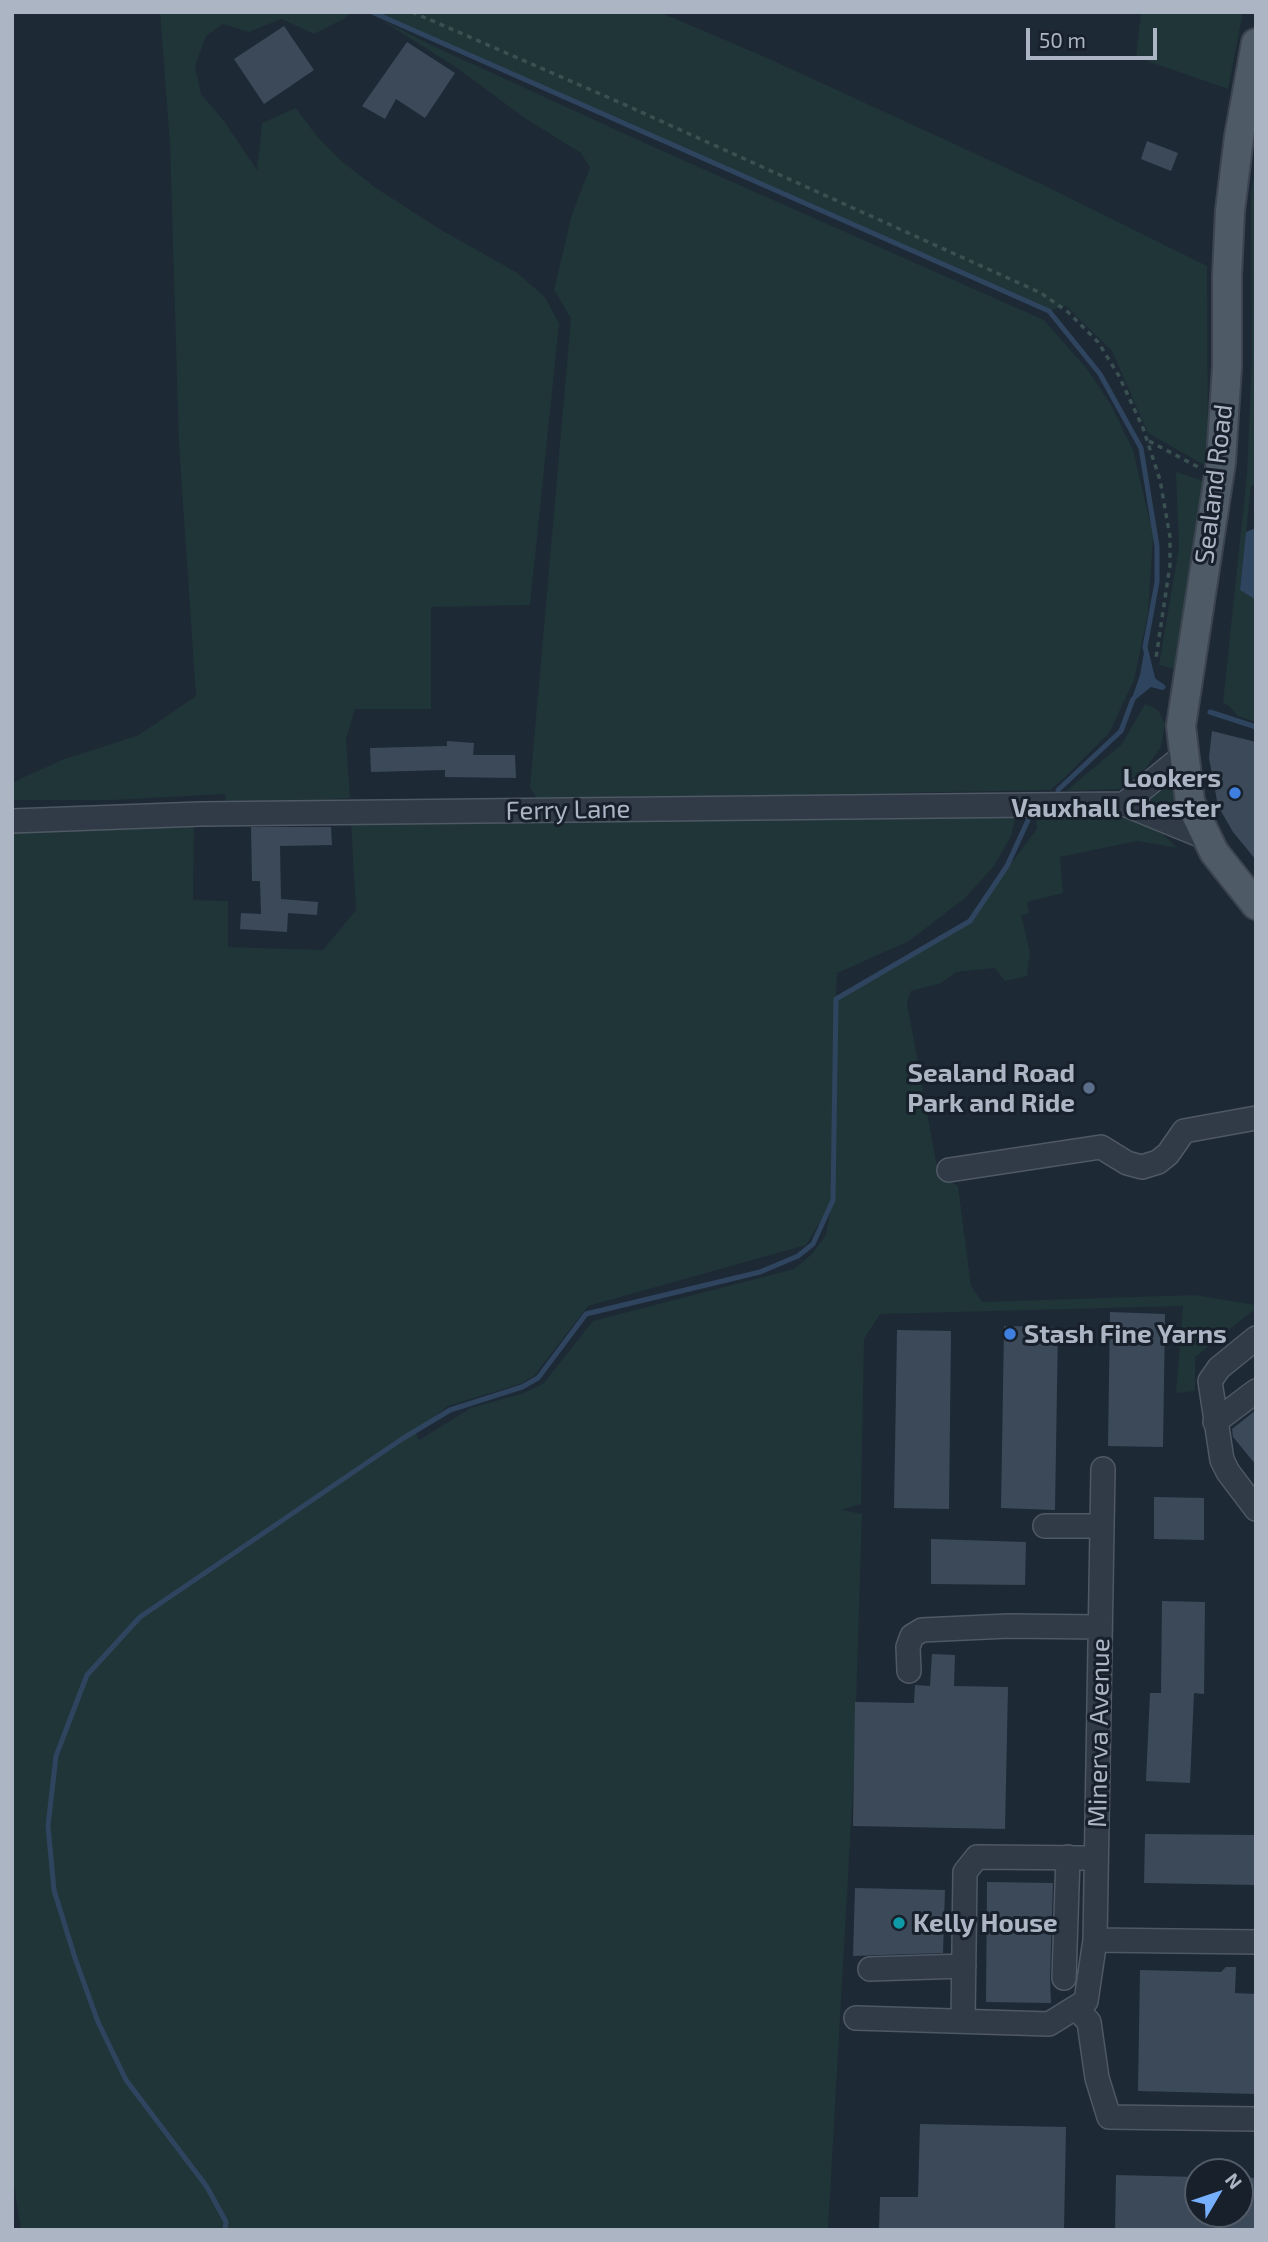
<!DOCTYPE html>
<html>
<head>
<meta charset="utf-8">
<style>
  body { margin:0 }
  #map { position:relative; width:1268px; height:2242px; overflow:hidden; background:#1e2936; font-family:"Exo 2",sans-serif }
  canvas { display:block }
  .frame { position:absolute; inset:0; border:14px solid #abb5c4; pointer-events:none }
  .north { position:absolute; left:1184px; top:2158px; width:70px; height:70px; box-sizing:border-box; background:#17202b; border:2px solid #525c68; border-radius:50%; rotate:51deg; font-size:19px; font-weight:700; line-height:28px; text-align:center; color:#abb5c4 }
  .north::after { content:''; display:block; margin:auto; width:24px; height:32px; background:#76b0fd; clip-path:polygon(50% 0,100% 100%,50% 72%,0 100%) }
  .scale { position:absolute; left:1026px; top:28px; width:131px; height:32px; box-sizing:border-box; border:4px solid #abb5c4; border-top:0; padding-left:9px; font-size:21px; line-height:24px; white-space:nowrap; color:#abb5c4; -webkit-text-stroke:5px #17202b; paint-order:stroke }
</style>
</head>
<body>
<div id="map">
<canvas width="1268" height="2242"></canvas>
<div class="frame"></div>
<div class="north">N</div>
<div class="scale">50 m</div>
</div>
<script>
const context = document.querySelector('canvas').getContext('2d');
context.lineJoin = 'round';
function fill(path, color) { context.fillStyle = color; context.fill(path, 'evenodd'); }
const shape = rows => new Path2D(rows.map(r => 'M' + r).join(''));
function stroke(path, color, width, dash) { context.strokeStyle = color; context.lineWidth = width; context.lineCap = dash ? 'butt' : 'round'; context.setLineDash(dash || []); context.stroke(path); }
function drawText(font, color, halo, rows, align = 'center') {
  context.font = font + ' "Exo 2",sans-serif'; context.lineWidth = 6; context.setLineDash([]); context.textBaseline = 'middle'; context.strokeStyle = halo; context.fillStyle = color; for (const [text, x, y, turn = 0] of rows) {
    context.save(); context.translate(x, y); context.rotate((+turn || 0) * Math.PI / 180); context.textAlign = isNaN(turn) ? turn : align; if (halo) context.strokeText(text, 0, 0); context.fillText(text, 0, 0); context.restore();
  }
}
fill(shape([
  [160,12,351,12,345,18,314,34,281,19,249,32,223,24,206,36,195,66,201,94,224,121,257,170,262,123,296,108,315,134,339,159,376,188,441,230,516,272,545,297,559,324,530,605,431,607,431,709,355,709,346,739,350,798,226,806,225,794,113,800,12,800,12,784,22,778,62,760,139,735,196,696,179,445,170,144],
  [372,12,659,12,765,57,1039,183,1207,266,1208,467,1148,433,1112,351,1066,306,1049,311],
  [1141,12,1243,12,1228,89,1136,57],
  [378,18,431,45,658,149,1044,320,1058,336,1087,369,1111,405,1133,450,1150,522,1154,523,1148,613,1134,680,1109,733,1064,778,1050,790,538,800,530,787,571,318,554,290,572,214,590,168,581,153,526,119,457,68],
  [1256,166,1256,484,1251,486,1240,590,1256,600,1256,722,1238,716,1228,705,1223,703,1247,474,1252,359,1251,193],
  [1176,472,1204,481,1175,669,1159,665,1179,548],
  [1145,704,1158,710,1165,724,1161,747,1146,768,1119,789,1066,791,1122,744],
  [1166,778,1174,782,1181,809,1175,816,1150,805,1148,795],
  [1016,816,1011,836,994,866,965,898,909,941,837,973,836,999,970,921,1002,875,1037,829,1036,817,1116,816,1145,824,1163,834,1177,848,1137,841,1060,857,1063,893,1027,902,1029,913,1021,915,1030,952,1027,976,1005,981,995,968,956,972,941,983,911,991,907,1003,938,1173,958,1186,971,1286,982,1302,1195,1295,1256,1305,1256,1308,1195,1357,1195,1391,1176,1393,1183,1306,880,1314,864,1339,861,1504,841,1510,862,1514,854,1770,828,2230,21,2230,12,2172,12,832,194,825,193,900,228,901,228,947,323,950,356,910,351,823],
  [832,1202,826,1235,812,1254,794,1269,593,1321,543,1384,524,1393,471,1408,419,1440,415,1431,448,1406,520,1384,534,1376,588,1306,806,1245]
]), '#203537');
fill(shape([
  [1256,528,1256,600,1240,590,1246,532],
  [1145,647,1153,680,1164,684,1162,690,1151,687,1130,704,1140,675]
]), '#2f455f');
stroke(shape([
  [372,12,1049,311,1100,374,1141,448,1157,546,1157,582,1145,647,1153,680,1163,687],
  [1210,712,1256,727],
  [1058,790,1121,731,1133,699],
  [225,2230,226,2222,207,2187,126,2080,98,2022,75,1958,54,1890,48,1826,56,1756,87,1675,140,1617,402,1439,450,1410,522,1387,538,1378,586,1314,760,1272,798,1256,813,1244,833,1200,836,999,970,921,1007,866,1029,818]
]), '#2f455f', 5);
fill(shape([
  [284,26,314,70,264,104,234,59],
  [407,42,455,73,425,118,396,99,385,119,362,106],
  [1147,141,1178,153,1171,171,1141,159],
  [1212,731,1256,742,1256,860,1233,832,1218,806,1209,758],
  [447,741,474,743,473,755,515,755,516,778,445,777,445,770,371,772,370,748,447,746],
  [251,827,331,827,332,845,280,846,281,899,318,902,317,915,288,913,287,932,240,929,241,913,261,914,260,881,252,881],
  [1110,1312,1165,1314,1163,1447,1108,1446],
  [1004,1326,1058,1327,1055,1510,1001,1508],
  [897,1330,951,1331,949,1509,894,1508],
  [1256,1410,1256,1465,1233,1437,1232,1429],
  [1154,1497,1204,1498,1204,1540,1154,1539],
  [931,1539,1026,1542,1025,1585,931,1584],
  [1162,1601,1205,1602,1204,1694,1194,1693,1190,1783,1146,1781,1150,1693,1161,1693],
  [932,1654,955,1655,954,1686,1008,1687,1005,1829,853,1826,855,1702,914,1703,915,1685,930,1686],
  [1145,1834,1256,1835,1256,1885,1144,1883],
  [987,1882,1053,1883,1050,1978,1051,2003,986,2002],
  [855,1888,945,1890,943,1953,853,1956],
  [1226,1967,1236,1967,1235,1993,1256,1994,1256,2094,1138,2091,1140,1970,1221,1972],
  [920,2124,1066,2127,1064,2230,879,2230,880,2197,918,2197],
  [1116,2175,1198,2177,1198,2214,1240,2214,1240,2177,1256,2178,1256,2230,1115,2230]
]), '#3b4959');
const minor = shape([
  [1124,804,1207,838],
  [12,821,201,814,1124,804,1183,756],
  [949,1170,1101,1147,1127,1163,1142,1167,1158,1162,1168,1154,1184,1131,1256,1118],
  [1256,1338,1219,1368,1210,1381,1222,1460,1228,1472,1256,1509],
  [1215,1422,1256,1391],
  [1103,1469,1095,1940,1256,1942],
  [1045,1526,1102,1526],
  [909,1671,908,1647,912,1636,922,1630,1008,1626,1100,1627],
  [870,1969,964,1966],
  [1064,1978,1068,1857],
  [1076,2008,1089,2022,1097,2078,1109,2117,1256,2119],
  [856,2018,1049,2024,1086,2001,1095,1940],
  [963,2021,965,1872,977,1857,1096,1858]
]);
const major = shape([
  [1256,43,1239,137,1230,211,1227,276,1227,367,1221,462,1181,726,1190,802,1214,852,1256,905]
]);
stroke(minor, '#4f5865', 26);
stroke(major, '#3b4450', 32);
stroke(shape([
  [412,12,612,99,1041,293,1068,312,1098,342,1119,376,1143,428,1160,480,1170,537,1170,565,1156,658],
  [1149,441,1198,467]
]), '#3a5152', 3.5, [5, 5]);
stroke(minor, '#313b47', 23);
stroke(major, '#4f5a67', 28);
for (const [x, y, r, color] of [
  [1235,793,7,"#3f7fe0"],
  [1089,1088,7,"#5c6f8a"],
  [1010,1334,7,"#3f7fe0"],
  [899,1923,7,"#0f9aa8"]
]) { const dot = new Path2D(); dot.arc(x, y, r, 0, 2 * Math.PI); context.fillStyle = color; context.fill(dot); stroke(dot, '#17202b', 2.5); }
drawText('26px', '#abb5c4', '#17202b', [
  ["Sealand Road",1214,484,-83],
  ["Ferry Lane",568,810,-1],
  ["Minerva Avenue",1099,1733,-89]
]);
drawText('bold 26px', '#abb5c4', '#17202b', [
  ["Lookers",1221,778],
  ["Vauxhall Chester",1221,808],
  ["Sealand Road",1075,1073],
  ["Park and Ride",1075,1103],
  ["Stash Fine Yarns",1024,1334,"left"],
  ["Kelly House",913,1923,"left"]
], 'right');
</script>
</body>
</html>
